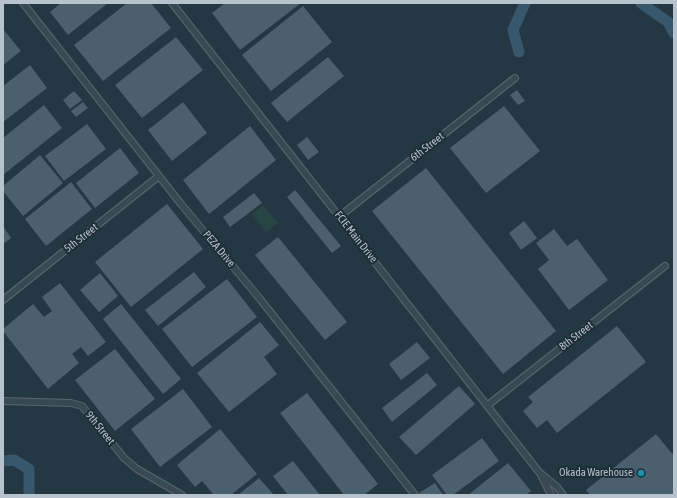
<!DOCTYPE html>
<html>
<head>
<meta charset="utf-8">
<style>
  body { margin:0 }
  #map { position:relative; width:677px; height:498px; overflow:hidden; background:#243844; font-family:"Asap Condensed",sans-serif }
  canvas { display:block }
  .frame { position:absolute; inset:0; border:4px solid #b6c3cd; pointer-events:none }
</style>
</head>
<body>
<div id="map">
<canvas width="677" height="498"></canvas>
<div class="frame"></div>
</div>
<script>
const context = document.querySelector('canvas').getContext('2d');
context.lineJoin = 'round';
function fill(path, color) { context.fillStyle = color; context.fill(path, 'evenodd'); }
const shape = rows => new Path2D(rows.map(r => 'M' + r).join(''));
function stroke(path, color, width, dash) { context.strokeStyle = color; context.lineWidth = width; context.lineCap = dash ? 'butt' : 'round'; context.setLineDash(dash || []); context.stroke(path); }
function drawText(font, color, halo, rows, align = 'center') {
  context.font = font + ' "Asap Condensed",sans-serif'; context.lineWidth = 4; context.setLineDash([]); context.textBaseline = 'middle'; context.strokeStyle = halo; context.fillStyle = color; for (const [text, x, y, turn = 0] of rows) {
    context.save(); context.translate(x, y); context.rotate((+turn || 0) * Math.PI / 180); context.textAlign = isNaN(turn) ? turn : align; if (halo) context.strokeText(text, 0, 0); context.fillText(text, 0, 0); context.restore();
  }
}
fill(shape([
  [263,205,278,223,266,232,252,214]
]), '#264543');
stroke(shape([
  [641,3,668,22,674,33],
  [519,52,513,30,525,3],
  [3,461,14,460,29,469,29,495]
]), '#37576d', 11);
fill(shape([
  [61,3,108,3,68,35,50,12],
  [127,3,151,3,171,28,103,81,74,45],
  [225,3,301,3,240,50,212,13],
  [303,6,332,42,271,91,242,55],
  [3,29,21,51,3,65],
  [176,37,203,70,142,118,115,85],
  [328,57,344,76,287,122,271,103],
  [30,65,47,88,3,122,3,86],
  [517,90,525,101,518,105,510,95],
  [74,91,82,100,70,109,63,100],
  [83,102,88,108,76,117,71,111],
  [183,102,207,133,172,161,148,130],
  [44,105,62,128,3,175,3,138],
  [504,106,540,151,486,193,450,148],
  [87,124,106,149,64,181,45,156],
  [250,126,276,160,209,214,183,180],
  [307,137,319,152,308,160,297,145],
  [120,148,139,173,95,208,76,183],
  [40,155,63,183,23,216,3,191,3,186],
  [426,168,556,331,503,374,372,211],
  [71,182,92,209,46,246,25,219],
  [295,190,341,246,332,253,287,197],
  [254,193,262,203,230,227,223,217],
  [167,204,203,249,131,307,95,262],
  [524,221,537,238,521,250,509,233],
  [3,226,11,238,3,244],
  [554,229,567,246,577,239,608,280,569,310,538,269,549,260,536,243],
  [278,237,347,322,325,340,255,255],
  [194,272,206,287,158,326,145,310],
  [100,273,118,296,99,312,80,290],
  [227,279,257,317,192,367,162,329],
  [60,283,106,342,88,356,81,347,72,354,79,363,48,389,3,331,3,329,33,304,44,317,52,311,42,297],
  [121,304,181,379,163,394,103,319],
  [260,322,279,345,264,357,277,374,229,412,197,373],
  [617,326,646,362,557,433,547,420,537,428,523,411,533,402,528,397],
  [417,342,430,358,401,380,389,364],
  [115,349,155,399,115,431,75,380],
  [427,373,437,385,392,422,382,408],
  [459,386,475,404,416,455,399,437],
  [183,389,212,427,160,467,131,429],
  [307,393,378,484,364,495,344,495,280,413],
  [220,429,257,474,231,495,214,495,202,481,195,487,177,465],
  [656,434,674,456,674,495,590,495,586,490],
  [482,438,499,461,453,495,447,495,432,475],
  [293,461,320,495,288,495,273,476],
  [508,463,531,491,526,495,468,495],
  [259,478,274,495,238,495],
  [435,483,443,495,421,495,419,493]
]), '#4a606d');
const street = shape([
  [23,3,181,204,260,299,415,495],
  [172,3,539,472,557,487,563,495],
  [340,216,515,78],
  [3,300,159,176],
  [3,401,71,403,82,406,124,458,137,469,182,495],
  [488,405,665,266],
  [541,475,551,495]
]);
stroke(street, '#576671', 8);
stroke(street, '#394954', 6);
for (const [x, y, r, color] of [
  [641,473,4,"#0f9aa8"]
]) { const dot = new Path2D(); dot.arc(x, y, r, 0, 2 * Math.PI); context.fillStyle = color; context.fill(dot); stroke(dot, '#1e2e39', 1.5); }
drawText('11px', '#b6c3cd', '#1e2e39', [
  ["6th Street",427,147,-38],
  ["FCIE Main Drive",356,237,52],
  ["5th Street",81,238,-38],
  ["PEZA Drive",219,249,50],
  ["8th Street",576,336,-38],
  ["9th Street",100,428,51]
]);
drawText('11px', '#b6c3cd', '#1e2e39', [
  ["Okada Warehouse",633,473]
], 'right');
</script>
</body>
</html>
